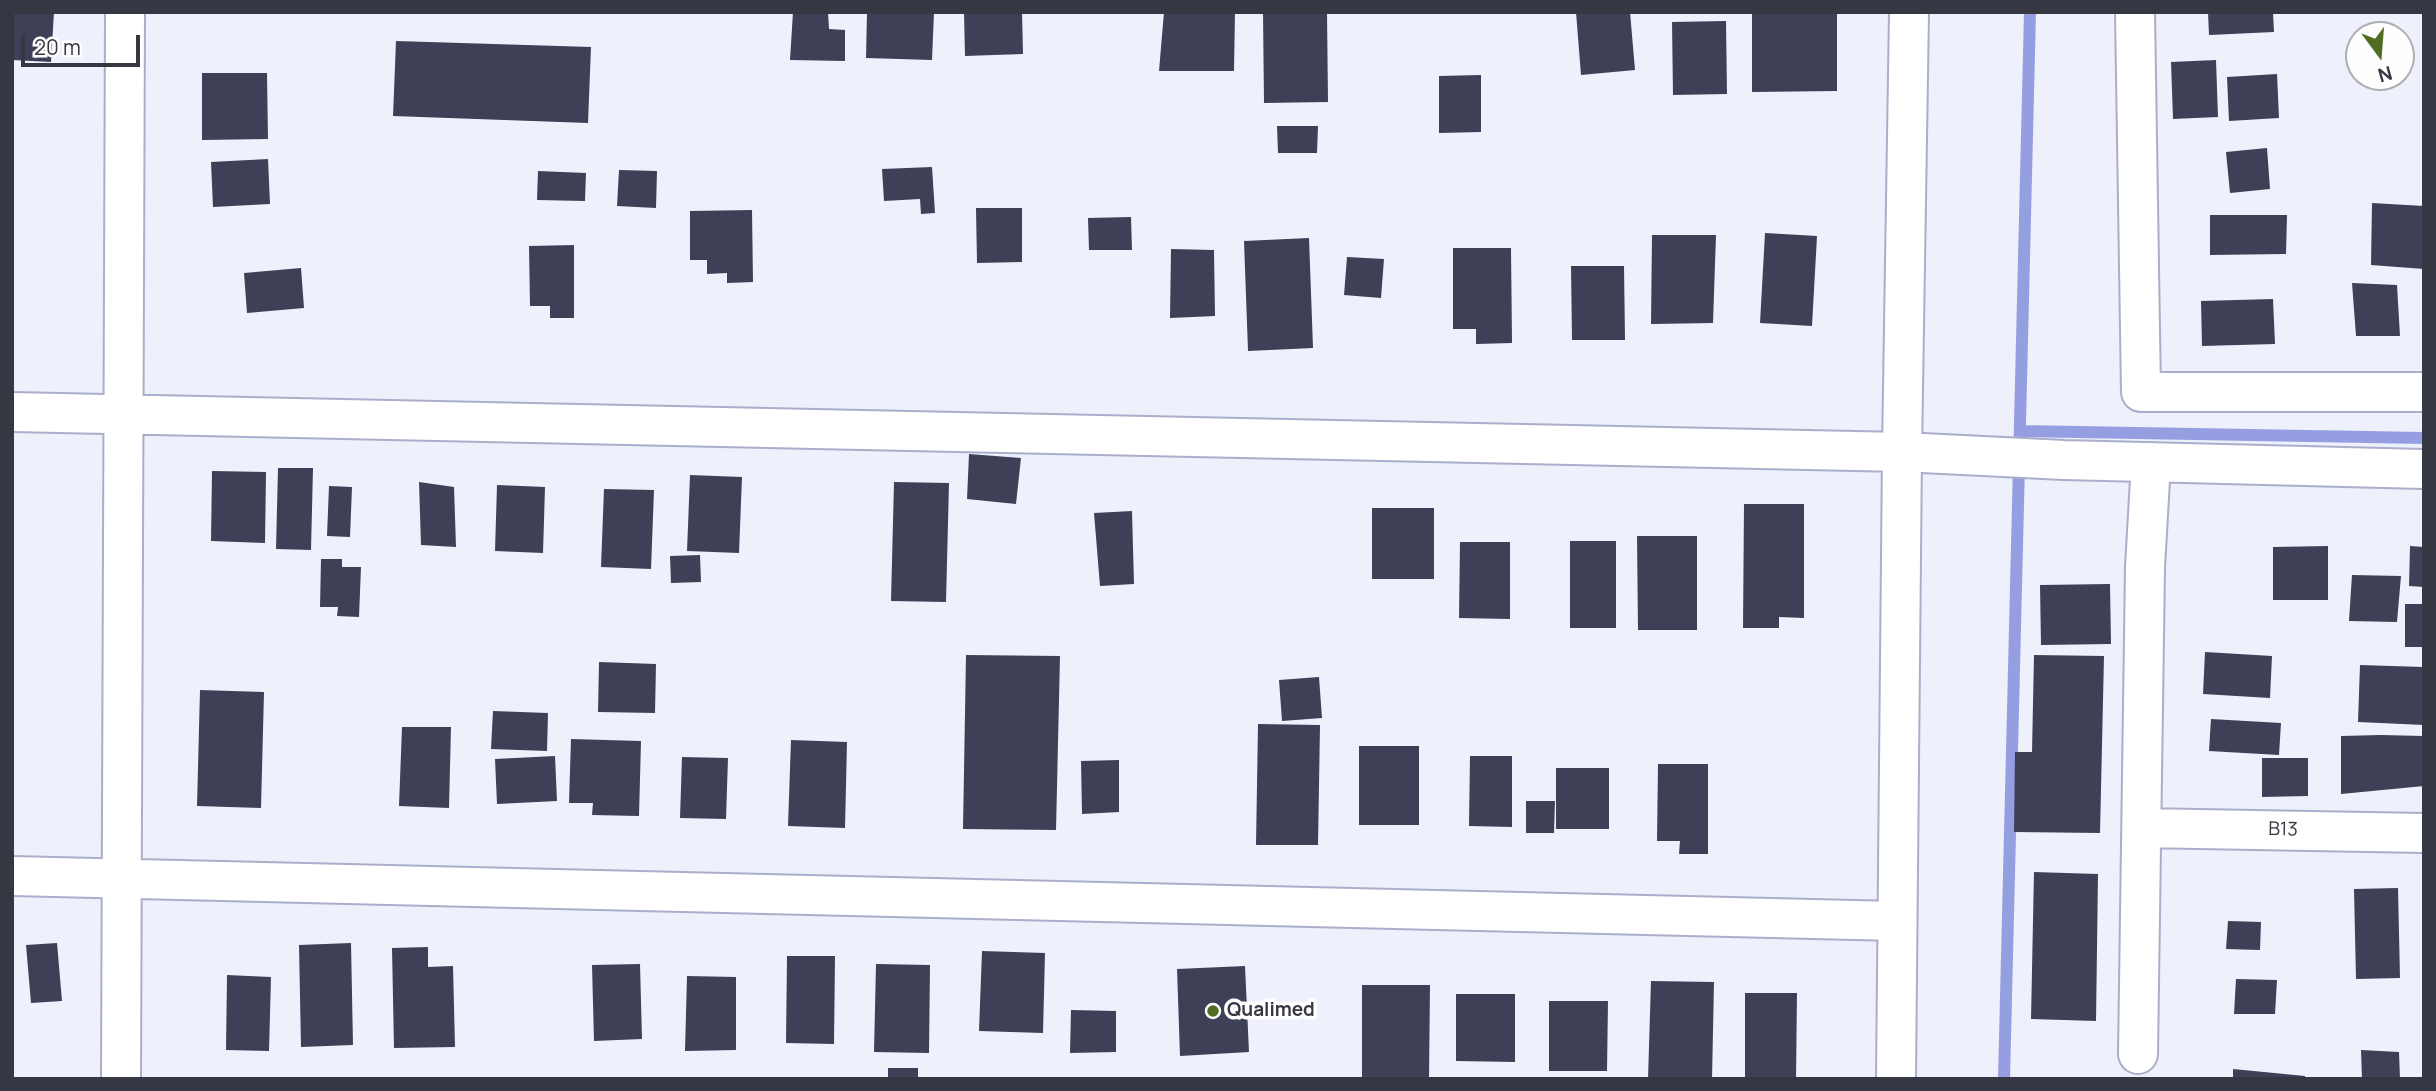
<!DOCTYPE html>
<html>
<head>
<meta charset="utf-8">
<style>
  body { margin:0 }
  #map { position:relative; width:2436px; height:1091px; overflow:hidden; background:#eef0fc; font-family:Manrope,sans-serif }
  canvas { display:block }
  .frame { position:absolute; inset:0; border:14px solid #353742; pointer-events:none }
  .north { position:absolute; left:2345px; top:21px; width:70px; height:70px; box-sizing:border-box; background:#fefefe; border:2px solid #aeaeb3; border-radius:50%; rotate:164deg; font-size:19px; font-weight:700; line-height:28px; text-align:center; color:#353742 }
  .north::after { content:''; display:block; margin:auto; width:24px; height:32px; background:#506e23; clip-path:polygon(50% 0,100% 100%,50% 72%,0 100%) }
  .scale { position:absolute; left:21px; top:35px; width:119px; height:32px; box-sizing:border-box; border:4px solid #353742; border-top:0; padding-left:9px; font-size:21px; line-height:24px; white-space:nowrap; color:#353742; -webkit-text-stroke:5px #fefefe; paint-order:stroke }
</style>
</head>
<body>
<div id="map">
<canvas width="2436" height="1091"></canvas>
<div class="frame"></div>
<div class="north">N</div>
<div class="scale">20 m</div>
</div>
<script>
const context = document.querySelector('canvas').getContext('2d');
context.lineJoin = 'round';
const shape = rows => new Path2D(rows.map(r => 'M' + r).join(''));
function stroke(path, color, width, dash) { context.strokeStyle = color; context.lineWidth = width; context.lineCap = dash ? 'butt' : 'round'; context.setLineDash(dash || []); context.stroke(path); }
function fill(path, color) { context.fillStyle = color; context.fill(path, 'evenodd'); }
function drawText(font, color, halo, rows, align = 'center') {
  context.font = font + ' Manrope,sans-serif'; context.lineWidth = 7; context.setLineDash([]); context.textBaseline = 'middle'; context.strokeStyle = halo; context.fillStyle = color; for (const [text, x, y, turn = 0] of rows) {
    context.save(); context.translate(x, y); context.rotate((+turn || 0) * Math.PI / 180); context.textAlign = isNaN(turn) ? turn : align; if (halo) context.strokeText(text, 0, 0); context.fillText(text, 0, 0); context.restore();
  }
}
stroke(shape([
  [2021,431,2424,438],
  [2004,1079,2030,12]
]), '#969ee2', 12);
fill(shape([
  [12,12,54,12,51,62,12,60],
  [793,12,828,12,829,29,845,30,845,61,790,60],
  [867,12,934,12,932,60,866,58],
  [964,12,1022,12,1023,54,965,56],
  [1164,12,1235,12,1234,71,1159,71],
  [1263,12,1327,12,1328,102,1264,103],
  [1576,12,1630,12,1635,70,1581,75],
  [1752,12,1837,12,1837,91,1752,92],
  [2208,12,2273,12,2274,32,2209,35],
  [1726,21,1727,94,1673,95,1672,22],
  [396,41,591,47,588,123,393,116],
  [2216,60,2218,117,2173,119,2171,62],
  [202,73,267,73,268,139,202,140],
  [2277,74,2279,118,2229,121,2227,77],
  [1481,75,1481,132,1439,133,1439,76],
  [1277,126,1318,126,1317,153,1278,153],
  [2267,148,2270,189,2230,193,2226,152],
  [268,159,270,204,213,207,211,162],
  [932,167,935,213,921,214,920,199,884,201,882,169],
  [619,170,657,171,656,208,617,206],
  [538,171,586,173,585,201,537,200],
  [2372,203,2424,206,2424,269,2371,265],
  [976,208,1022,208,1022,262,977,263],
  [752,210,753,282,727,283,727,273,707,274,707,260,690,260,690,211],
  [2210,215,2287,215,2286,254,2210,255],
  [1131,217,1132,250,1089,250,1088,218],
  [1765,233,1817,236,1812,326,1760,323],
  [1652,235,1716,235,1713,323,1651,324],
  [1309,238,1313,348,1248,351,1244,241],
  [574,245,574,318,550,318,550,306,530,306,529,246],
  [1453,248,1511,248,1512,343,1476,344,1476,329,1453,329],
  [1171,249,1214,250,1215,316,1170,318],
  [1347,257,1384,259,1381,298,1344,295],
  [1571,266,1624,266,1625,340,1572,340],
  [301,268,304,308,247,313,244,273],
  [2352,283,2397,285,2400,336,2356,336],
  [2273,299,2275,344,2202,346,2201,301],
  [969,454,1021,458,1016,504,967,499],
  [278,468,313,468,311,550,276,549],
  [212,471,266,472,265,543,211,541],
  [690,475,742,477,739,553,687,551],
  [419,482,454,487,456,547,421,545],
  [894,482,949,483,946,602,891,601],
  [497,485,545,487,543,553,495,551],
  [329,486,352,487,350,537,327,536],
  [604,489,654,490,651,569,601,567],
  [1744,504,1804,504,1804,618,1779,617,1779,628,1743,628],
  [1372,508,1434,508,1434,579,1372,579],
  [1132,511,1134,584,1100,586,1094,513],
  [1637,536,1697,536,1697,630,1638,630],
  [1570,541,1616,541,1616,628,1570,628],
  [1460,542,1510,542,1510,619,1459,618],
  [2328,546,2328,600,2273,600,2273,547],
  [2410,546,2424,547,2424,587,2409,586],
  [700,555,701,582,671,583,670,556],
  [321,559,342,559,342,567,361,567,359,617,337,616,338,607,320,607],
  [2352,575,2401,576,2397,622,2349,621],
  [2110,584,2111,644,2041,645,2040,585],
  [2405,604,2424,604,2424,647,2405,647],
  [2205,652,2272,656,2270,698,2203,694],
  [966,655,1060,656,1056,830,963,829],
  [2034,655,2104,656,2100,833,2014,832,2015,752,2032,752],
  [599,662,656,664,655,713,598,712],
  [2360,665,2424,667,2424,725,2358,722],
  [1319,677,1322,718,1282,721,1279,680],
  [200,690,264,692,261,808,197,806],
  [493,711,548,713,547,751,491,749],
  [2211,719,2281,723,2279,755,2209,751],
  [1258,724,1320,725,1318,845,1256,845],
  [402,727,451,727,449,808,399,806],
  [2381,735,2424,736,2424,786,2341,794,2341,736],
  [571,739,641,741,639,816,592,815,593,803,569,803],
  [791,740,847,742,845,828,788,826],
  [1359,746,1419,746,1419,825,1359,825],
  [555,756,557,801,497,804,495,759],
  [1470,756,1512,756,1512,827,1469,826],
  [682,757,728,758,726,819,680,818],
  [2262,758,2308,758,2308,796,2262,797],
  [1119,760,1119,812,1082,814,1081,761],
  [1658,764,1708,764,1708,854,1679,854,1680,841,1657,841],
  [1556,768,1609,768,1609,829,1556,829],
  [1526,801,1555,801,1554,833,1526,833],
  [2034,872,2098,874,2096,1021,2031,1019],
  [2398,888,2400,978,2356,979,2354,889],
  [2228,921,2261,922,2260,950,2226,949],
  [57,943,62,1001,31,1003,26,945],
  [351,943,353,1045,301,1047,299,945],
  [428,947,428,967,453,966,455,1047,394,1048,392,948],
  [982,951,1045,953,1043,1033,979,1031],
  [787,956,835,956,834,1044,786,1043],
  [640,964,642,1039,594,1041,592,965],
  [876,964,930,965,929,1053,874,1052],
  [1245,966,1249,1052,1180,1056,1177,969],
  [227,975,271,977,269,1051,226,1050],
  [687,976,736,977,736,1050,685,1051],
  [2236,979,2277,980,2275,1014,2234,1014],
  [1651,981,1714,982,1712,1079,1648,1079],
  [1362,985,1430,985,1429,1079,1362,1079],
  [1745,993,1797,993,1796,1079,1745,1079],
  [1456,994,1515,994,1515,1062,1456,1061],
  [1549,1001,1608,1001,1607,1071,1549,1071],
  [1071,1010,1116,1011,1116,1052,1070,1053],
  [2361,1050,2399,1052,2400,1079,2362,1079],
  [888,1068,918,1068,918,1079,888,1079],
  [2233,1069,2305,1076,2305,1079,2233,1079]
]), '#3d4057');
const street = shape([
  [2135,12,2141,392,2424,392],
  [12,412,1902,452,2064,460,2424,469],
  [2142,828,2424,833],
  [12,876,1897,921],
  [2138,1054,2145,567,2151,462],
  [121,1079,125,12]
]);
const secondary = shape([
  [1896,1079,1902,452,1909,12]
]);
stroke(street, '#aaaeca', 42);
stroke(secondary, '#aaaeca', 42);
stroke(street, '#fff', 38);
stroke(secondary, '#fff', 38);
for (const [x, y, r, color] of [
  [1213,1011,7,"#506e23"]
]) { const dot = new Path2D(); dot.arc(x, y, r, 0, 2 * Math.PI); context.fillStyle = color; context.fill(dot); stroke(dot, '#fefefe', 2.5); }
drawText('19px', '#353742', '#fefefe', [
  ["B13",2283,830,1]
]);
drawText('bold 19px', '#353742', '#fefefe', [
  ["Qualimed",1227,1011]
], 'left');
</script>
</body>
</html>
